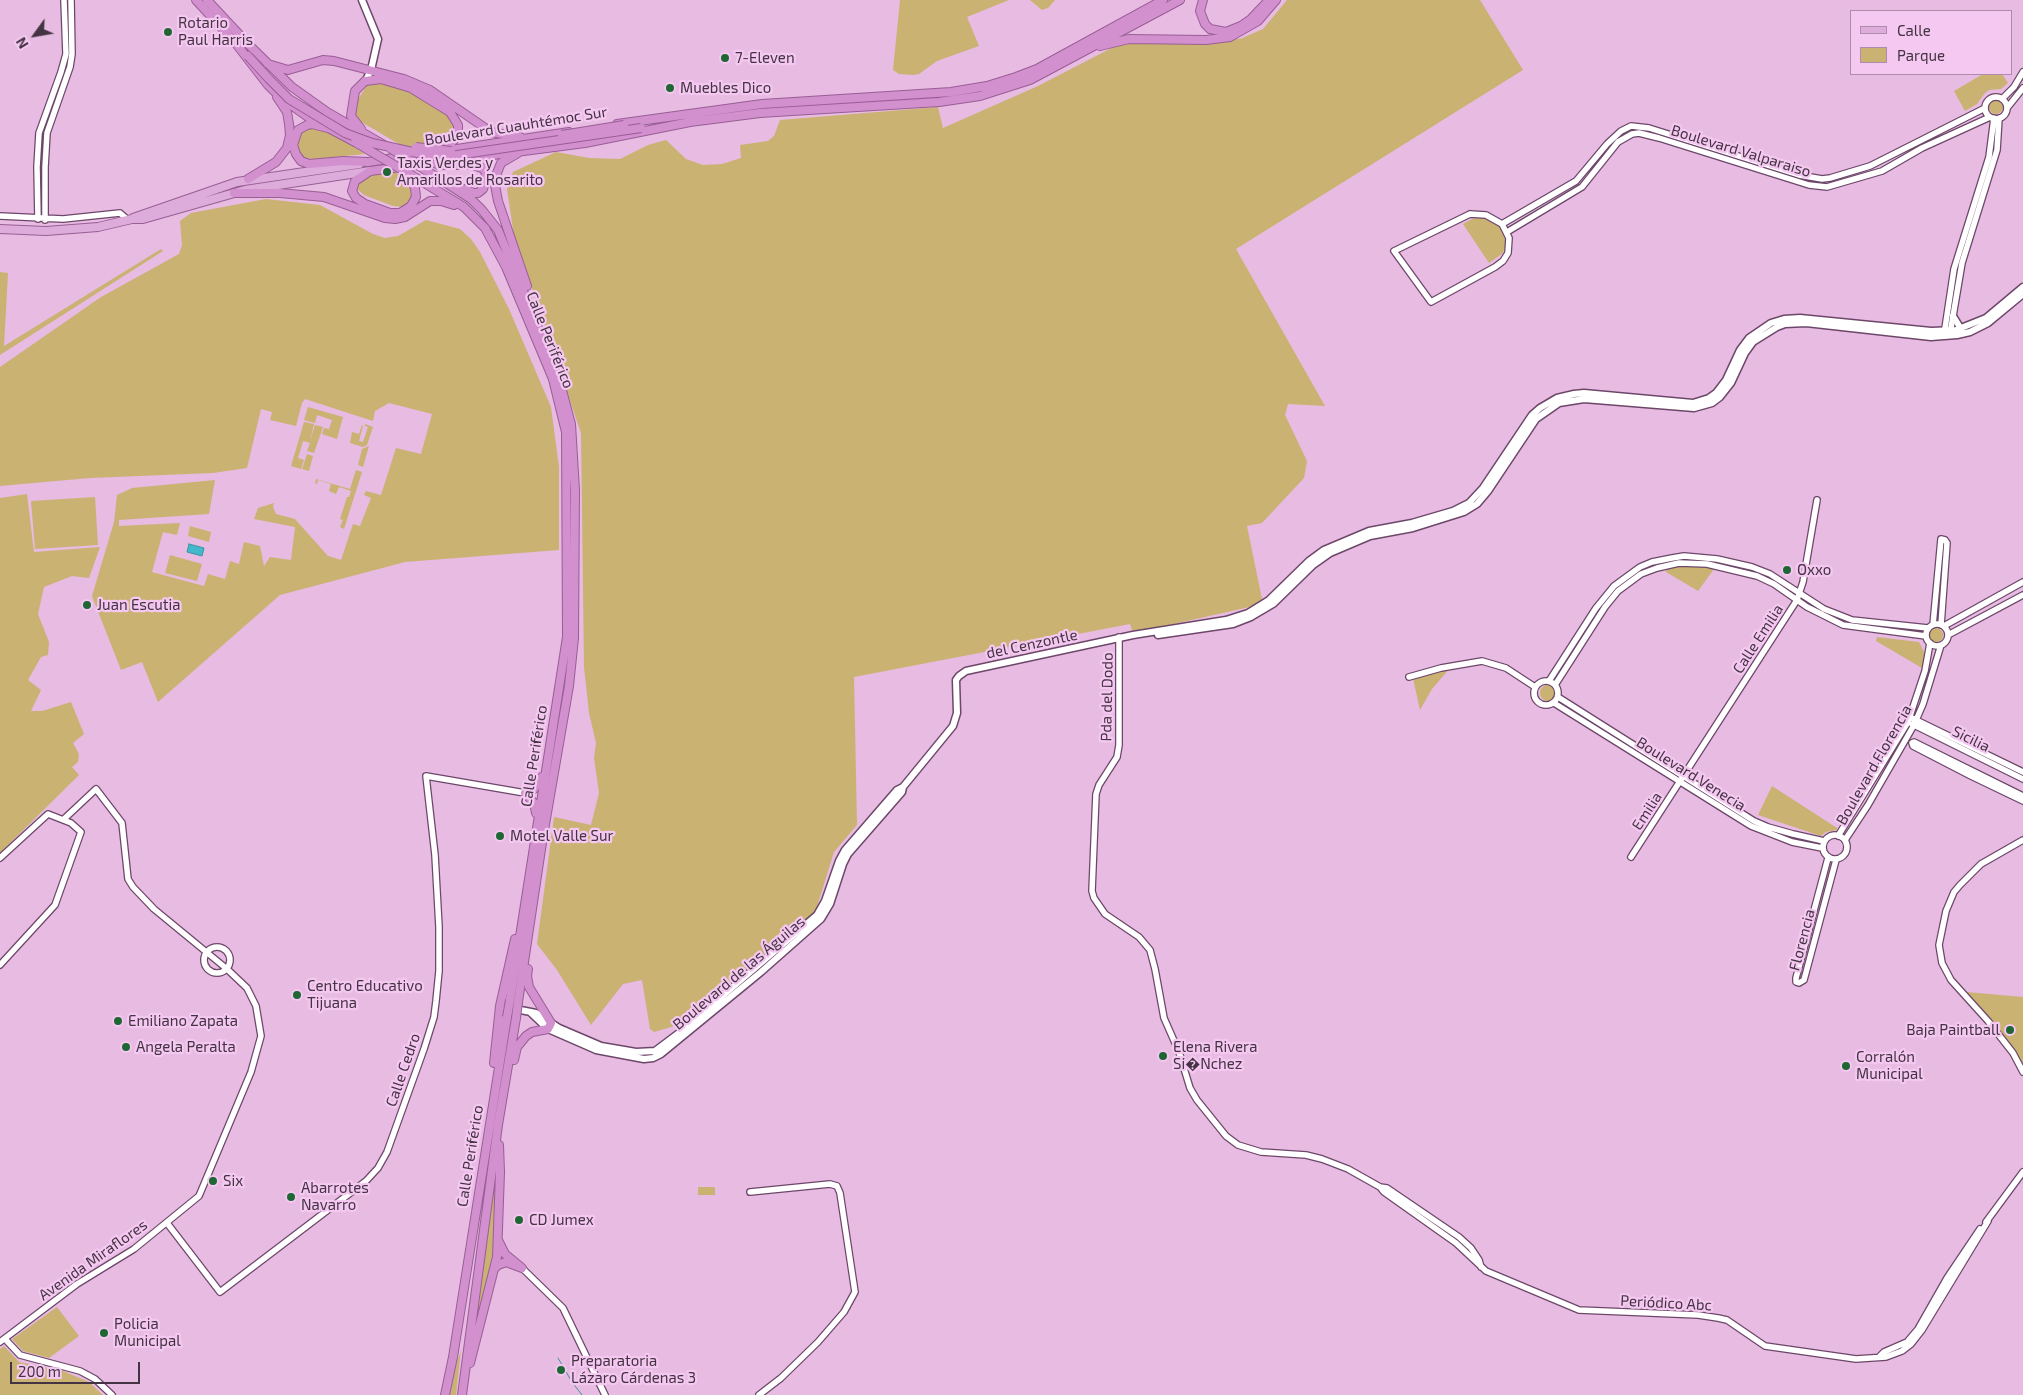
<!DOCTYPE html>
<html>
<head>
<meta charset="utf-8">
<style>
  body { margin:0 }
  #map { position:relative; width:2023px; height:1395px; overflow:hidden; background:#e7bbe2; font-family:"Exo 2",sans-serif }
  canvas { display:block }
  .legend { position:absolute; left:1850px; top:10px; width:162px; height:65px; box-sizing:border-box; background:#f4c8f0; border:1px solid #ae8cab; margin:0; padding:6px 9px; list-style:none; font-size:15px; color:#443343 }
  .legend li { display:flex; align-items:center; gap:10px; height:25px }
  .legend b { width:25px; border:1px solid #ae8cab }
  .north { position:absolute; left:10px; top:10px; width:50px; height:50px; -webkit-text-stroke:4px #f4c8f0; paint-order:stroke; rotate:238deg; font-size:14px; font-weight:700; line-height:20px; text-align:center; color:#443343 }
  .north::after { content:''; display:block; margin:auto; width:18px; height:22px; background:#443343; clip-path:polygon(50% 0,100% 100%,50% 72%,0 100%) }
  .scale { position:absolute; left:10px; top:1362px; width:130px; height:22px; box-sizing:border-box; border:2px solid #443343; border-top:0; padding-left:6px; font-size:15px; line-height:18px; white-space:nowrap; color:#443343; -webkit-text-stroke:4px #f4c8f0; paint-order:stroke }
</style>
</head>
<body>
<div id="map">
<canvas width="2023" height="1395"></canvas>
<ul class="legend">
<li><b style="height:6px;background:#ddacda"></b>Calle</li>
<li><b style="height:14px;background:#cab272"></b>Parque</li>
</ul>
<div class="north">N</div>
<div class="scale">200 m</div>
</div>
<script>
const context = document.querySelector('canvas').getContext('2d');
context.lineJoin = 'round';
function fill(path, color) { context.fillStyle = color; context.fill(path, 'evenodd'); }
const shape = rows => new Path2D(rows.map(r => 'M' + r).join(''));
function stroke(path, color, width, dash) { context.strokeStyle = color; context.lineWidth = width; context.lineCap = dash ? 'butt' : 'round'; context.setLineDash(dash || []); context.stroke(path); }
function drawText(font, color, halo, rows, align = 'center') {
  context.font = font + ' "Exo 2",sans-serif'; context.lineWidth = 4.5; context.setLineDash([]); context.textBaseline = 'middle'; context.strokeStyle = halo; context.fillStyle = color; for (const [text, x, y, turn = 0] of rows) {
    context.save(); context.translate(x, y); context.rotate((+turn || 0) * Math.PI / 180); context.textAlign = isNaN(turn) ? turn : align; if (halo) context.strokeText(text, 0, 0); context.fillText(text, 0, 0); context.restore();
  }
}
fill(shape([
  [900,0,1009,0,967,17,979,46,937,61,919,74,913,75,899,74,893,70],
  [1030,0,1055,0,1048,8,1042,10],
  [1287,0,1480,0,1523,70,1236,249,1325,406,1288,404,1285,415,1307,461,1304,478,1262,523,1247,526,1263,604,1133,633,1130,624,854,677,857,825,834,852,815,913,678,1025,654,1032,650,1029,642,980,623,984,591,1025,557,970,537,944,554,817,591,825,599,793,594,758,596,743,589,713,584,667,581,433,514,236,507,189,513,172,556,152,589,158,620,159,648,145,666,140,686,159,703,165,722,164,741,158,740,145,768,141,774,136,780,120,938,107,943,128,1038,86,1129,39,1240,39,1263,29],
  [1983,74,2002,74,2008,83,2001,89,1989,90,1985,93,1977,104,1965,111,1954,91],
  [376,81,404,87,449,114,455,126,453,137,445,142,404,147,358,120,355,114,358,99,368,84],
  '1989 107a7 7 0 1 1 14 0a7 7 0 1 1-14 0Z',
  [309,127,327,130,365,154,314,159,305,158,299,154,296,147,300,131],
  [393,171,405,178,412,189,412,196,409,202,403,207,393,206,364,195,357,189,357,183,364,177],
  [266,199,320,205,373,234,385,238,398,236,426,220,460,229,471,239,480,252,509,309,551,407,559,467,559,550,405,562,280,595,158,702,142,662,121,670,92,596,114,522,117,495,132,488,215,480,209,514,119,520,119,526,180,523,177,535,163,532,152,572,204,586,208,574,225,579,230,561,239,564,244,542,260,546,264,566,270,557,291,560,295,527,254,519,258,508,274,503,273,507,276,514,295,519,328,556,341,560,353,524,360,526,371,498,364,495,366,491,381,495,396,448,421,454,432,414,389,403,375,411,373,421,305,399,302,403,296,426,270,420,272,412,261,409,247,468,213,473,90,478,0,486,0,367,101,297,179,254,182,245,180,221,191,213],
  [1476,217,1484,218,1499,226,1505,239,1505,247,1503,253,1489,263,1463,224],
  [161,249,163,251,0,355,0,272,8,273,4,346],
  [308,407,343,417,337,439,322,434,324,428,329,429,332,420,317,415,315,423,304,420],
  [304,422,314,424,310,441,315,425,323,427,314,453,307,451,310,443,303,441,298,458,304,460,301,469,291,466],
  [365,424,373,427,367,445,363,447,350,443,352,432,359,434,362,425,363,426,359,441,363,442,368,427,365,426],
  [369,446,363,467,358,465,362,449],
  [307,454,313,456,309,471,302,469],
  [356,470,362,472,344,529,340,527,343,520,340,519,347,497,349,497,351,491,339,487,336,494,329,491,331,484,318,480,317,484,315,483,316,479,350,489],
  [27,494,34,552,100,547,89,578,72,576,44,587,38,614,49,642,48,655,41,657,28,680,41,690,31,711,42,711,71,702,84,734,73,743,79,754,78,762,72,767,79,775,0,853,0,498],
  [95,497,98,545,35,549,31,501],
  [190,526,211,532,209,542,188,536],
  [170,555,202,564,197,581,165,573],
  [1684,564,1714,569,1698,591,1666,572,1667,567],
  '1929 635a7 7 0 1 1 14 0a7 7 0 1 1-14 0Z',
  [1877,637,1919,642,1925,654,1922,668,1876,641],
  [1450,668,1432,689,1420,710,1413,678],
  '1540 693a8 8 0 1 1 16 0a8 8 0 1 1-16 0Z',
  [1772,786,1837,828,1837,830,1826,832,1821,836,1758,815],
  [1967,992,2023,997,2023,1066,2012,1048],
  [497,1153,495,1227,491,1265,469,1353],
  [698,1187,715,1187,715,1195,698,1195],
  [57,1307,79,1336,49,1358,23,1351,12,1339],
  [4,1346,19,1362,63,1371,89,1382,103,1395,0,1395,0,1349],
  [461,1350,456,1395,449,1395,457,1362]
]), '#cab272');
const water = shape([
  [189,544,204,548,202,556,187,552,189,544]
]);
fill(water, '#41b8cb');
stroke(water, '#4290a2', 1);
stroke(shape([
  [558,1358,572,1382,582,1395]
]), '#4290a2', 1);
const tertiary = shape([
  '1985 108a11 11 0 1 1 22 0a11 11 0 1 1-22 0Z',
  [2002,99,2014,87,2023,72],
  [2007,108,2023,88],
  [1470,214,1486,215,1502,224,1509,238,1508,253,1503,261,1495,267,1431,302,1394,251,1470,214],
  [0,216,63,219,120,213,128,220],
  [38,219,37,167,39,133,61,72,66,54,64,0],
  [45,220,45,167,47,133,70,67,72,54,71,0],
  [1502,224,1576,181,1607,144,1621,131,1631,126,1649,128,1799,175,1822,179,1830,178,1870,166,1985,108],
  [1507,232,1582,187,1618,142,1632,134,1639,133,1659,138,1809,185,1827,187,1882,171,1922,148,1990,117],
  [1950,334,1962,263,1997,150,1999,118],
  [1944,335,1954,269,1989,157,1994,118],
  '1926 635a11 11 0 1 1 22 0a11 11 0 1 1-22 0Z',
  [1933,625,1941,539,1945,540,1947,543,1941,625],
  [1944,626,2023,582],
  [1948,635,2023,595],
  [1119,637,1119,745,1117,757,1099,785,1096,794,1092,891,1094,898,1105,914,1139,937,1150,950,1155,969,1164,1018,1179,1052,1190,1088,1197,1100,1226,1136,1238,1145,1261,1152,1306,1155,1322,1159,1348,1169,1380,1187,1387,1188,1459,1237,1471,1248,1479,1260,1481,1267],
  [1409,677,1441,668,1482,661,1506,668,1535,687],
  '1534 693a12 12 0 1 1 24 0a12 12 0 1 1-24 0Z',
  [1549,681,1596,608,1614,586,1640,567,1652,562,1672,558,1684,556,1717,559,1752,567,1770,574,1824,609,1852,620,1928,628],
  [1555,685,1605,607,1618,591,1641,574,1657,568,1679,563,1707,564,1757,576,1774,584,1807,607,1843,625,1926,636],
  [1558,697,1754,821,1768,827,1793,834,1824,841],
  [1554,703,1751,826,1792,842,1822,848],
  [1912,718,2023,772],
  [1912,724,2023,779],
  [2023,796,1914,742,1912,743,1913,746,1971,776,2023,801],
  '1823 847a12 12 0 1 1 24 0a12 12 0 1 1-24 0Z',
  [1838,836,1908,722,1925,671,1930,643],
  [1845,840,1868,805,1914,725,1923,704,1941,645],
  [2023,840,1981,864,1960,885,1954,892,1946,911,1939,945,1942,963,1951,980,1988,1021,2013,1053,2023,1072],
  [1631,857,1797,600,1803,582,1817,500],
  [0,858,48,814,71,823,81,832,55,905,0,965],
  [1828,858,1796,978,1796,982,1799,983,1804,980,1836,860],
  '204 960a13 13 0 1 1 26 0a13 13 0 1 1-26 0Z',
  [1380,1187,1384,1192,1456,1243,1486,1271,1579,1310,1698,1315,1718,1318,1727,1320,1765,1346,1856,1359,1886,1357,1902,1351,1911,1344,1922,1330,1988,1221],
  [750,1192,830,1184,837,1186,840,1193,855,1292,844,1312,818,1342,781,1378,759,1395],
  [1986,1222,2023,1172],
  [167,1223,220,1292,366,1181,378,1168,387,1152,424,1049,434,1017,436,1001,439,971,439,927,435,855,426,776,525,793],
  [522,1268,563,1308,605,1395],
  [5,1339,20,1355,80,1371,95,1379,112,1395],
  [0,1342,77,1284,134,1249,199,1196,251,1072,261,1036,256,1006,247,988,227,969,154,909,133,887,128,879,122,823,96,789,64,819],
  [1880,1356,1884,1352,1907,1342,1918,1329,1947,1278,1980,1229]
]);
const secondary = shape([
  [362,0,378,39,371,70,365,82],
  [1953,316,1961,329],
  [1158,635,1233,624,1251,617,1273,604,1313,565,1330,553,1370,536,1413,528,1464,512,1477,504,1488,491,1536,419,1559,403,1584,399,1694,408,1712,403,1720,397,1731,383,1745,353,1753,342,1777,327,1785,324,1806,323,1931,337,1957,335,1970,332,1988,323,2023,294],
  [500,1006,536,1013,559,1028,601,1046,636,1052,655,1051,679,1033,817,915,825,901,839,861,845,850,897,790,903,787],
  [530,1012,548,1029,596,1050,644,1059,653,1058,661,1054,761,972,821,919,830,904,843,864,848,854,902,792,903,787,953,726,957,713,956,680,959,676,966,671,1133,635,1226,620,1248,613,1269,600,1309,561,1324,550,1369,531,1412,523,1453,511,1469,503,1483,488,1532,415,1540,408,1557,398,1574,394,1584,393,1693,403,1709,398,1716,393,1726,380,1740,350,1749,338,1771,323,1784,319,1800,318,1931,331,1956,330,1986,318,2023,287]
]);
const primary = shape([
  [133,218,237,182,359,164],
  [0,229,46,231,98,227,132,219,143,219,245,190,370,171]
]);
const trunk = shape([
  [196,0,234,41,268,85,280,97,308,117,355,142],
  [207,0,248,44,292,87,327,112,384,145],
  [1203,0,1200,11,1205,24,1210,29,1226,32,1241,26,1251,19,1269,0],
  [1100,46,1129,39,1206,40,1230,37,1258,21,1276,0],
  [268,64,288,70,323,60,334,61,404,79,430,90,491,132,520,137],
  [617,124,762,104,951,92,987,86,1016,77,1037,69,1163,0],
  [328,128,312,124,307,125,298,130,293,145,296,154,301,161,309,164,343,161,368,162,420,154],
  [361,129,351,116,355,91,365,81,381,79,411,88,450,112,458,125,458,131,455,139,451,143,441,148],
  [444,151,569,132],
  [518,153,501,163,497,173,495,185,498,201,527,286],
  [438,165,474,165,484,169,487,177,483,189,478,193,474,193,458,187],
  [408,173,415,188,416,197,411,206,400,213,390,213,365,204,356,198,352,191,355,181,370,171,585,143,690,122,760,113,939,102,980,96,1030,80,1180,0],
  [408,173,464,207,485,228,506,267,553,379,566,432,567,637,510,1000],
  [435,176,471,199,482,210,498,230,559,379,571,424,575,490,574,638,569,686,543,836,518,1002],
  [248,179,276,162,287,148,290,135,289,124,287,112,277,97],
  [234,193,280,193,324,197,385,218,395,219,405,217,430,201,441,201,454,205],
  [536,813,534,803,525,793,534,789,542,777],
  [514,1060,517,1047,526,1036,532,1032,548,1029,551,1023,529,987,527,976,528,969],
  [494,1063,500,1006,515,939],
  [494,1269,498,1265,506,1262,522,1268,505,1254,498,1240],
  [470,1363,497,1257,500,1172,499,1145],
  [445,1395,453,1357,507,1017],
  [462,1395,498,1125,516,1018]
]);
stroke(tertiary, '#6d4769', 8);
stroke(secondary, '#6d4769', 9);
stroke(primary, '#995e95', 10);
stroke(trunk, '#995e95', 10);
stroke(tertiary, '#fff', 5.5);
stroke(secondary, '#fff', 6);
stroke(primary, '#ddacda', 8);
stroke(trunk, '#d290ce', 8);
const trunkBridge = shape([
  [248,56,269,79,289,99,345,133,372,143,431,156,457,155,641,128],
  [562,135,624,125],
  [355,142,406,172],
  [416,147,451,151],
  [390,148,435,176],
  [507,1017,510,1000],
  [516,1018,518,1002]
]);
stroke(trunkBridge, '#995e95', 10, []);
stroke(trunkBridge, '#d290ce', 8);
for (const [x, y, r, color] of [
  [168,32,5,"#1e6633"],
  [725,58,5,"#1e6633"],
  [670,88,5,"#1e6633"],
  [387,172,5,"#1e6633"],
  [1787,570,5,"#1e6633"],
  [87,605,5,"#1e6633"],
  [500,836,5,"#1e6633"],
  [297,995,5,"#1e6633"],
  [118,1021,5,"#1e6633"],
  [2010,1030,5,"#1e6633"],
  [126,1047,5,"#1e6633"],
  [1163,1056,5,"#1e6633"],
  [1846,1066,5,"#1e6633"],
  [213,1181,5,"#1e6633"],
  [291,1197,5,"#1e6633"],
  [519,1220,5,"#1e6633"],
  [104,1333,5,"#1e6633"],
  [561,1370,5,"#1e6633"]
]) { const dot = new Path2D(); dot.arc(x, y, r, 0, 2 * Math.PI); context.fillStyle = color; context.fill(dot); stroke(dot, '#f4c8f0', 2); }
drawText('15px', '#443343', '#f4c8f0', [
  ["Rotario",178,23],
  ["Paul Harris",178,40],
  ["7-Eleven",735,58],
  ["Muebles Dico",680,88],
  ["Taxis Verdes y",397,163],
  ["Amarillos de Rosarito",397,180],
  ["Oxxo",1797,570],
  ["Juan Escutia",97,605],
  ["Motel Valle Sur",510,836],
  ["Centro Educativo",307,986],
  ["Tijuana",307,1003],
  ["Emiliano Zapata",128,1021],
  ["Baja Paintball",2000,1030,"right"],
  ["Angela Peralta",136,1047],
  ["Elena Rivera",1173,1047],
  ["Si�Nchez",1173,1064],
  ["Corralón",1856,1057],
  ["Municipal",1856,1074],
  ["Six",223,1181],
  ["Abarrotes",301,1188],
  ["Navarro",301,1205],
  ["CD Jumex",529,1220],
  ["Policia",114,1324],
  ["Municipal",114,1341],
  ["Preparatoria",571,1361],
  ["Lázaro Cárdenas 3",571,1378]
], 'left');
drawText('15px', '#443343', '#f4c8f0', [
  ["Boulevard Cuauhtémoc Sur",516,126,-9],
  ["Boulevard Valparaiso",1741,151,17],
  ["Calle Periférico",550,340,68],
  ["Calle Emilia",1758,639,-57],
  ["del Cenzontle",1032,644,-12],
  ["Pda del Dodo",1107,697,-89],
  ["Sicilia",1971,739,26],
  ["Calle Periférico",534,756,-81],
  ["Boulevard Florencia",1874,765,-60],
  ["Boulevard Venecia",1691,774,32],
  ["Emilia",1647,811,-57],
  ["Florencia",1802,940,-75],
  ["Boulevard de las Águilas",739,973,-40],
  ["Calle Cedro",403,1070,-71],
  ["Calle Periférico",470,1156,-81],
  ["Avenida Miraflores",93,1260,-35],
  ["Periódico Abc",1666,1303,3]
]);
</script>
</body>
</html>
